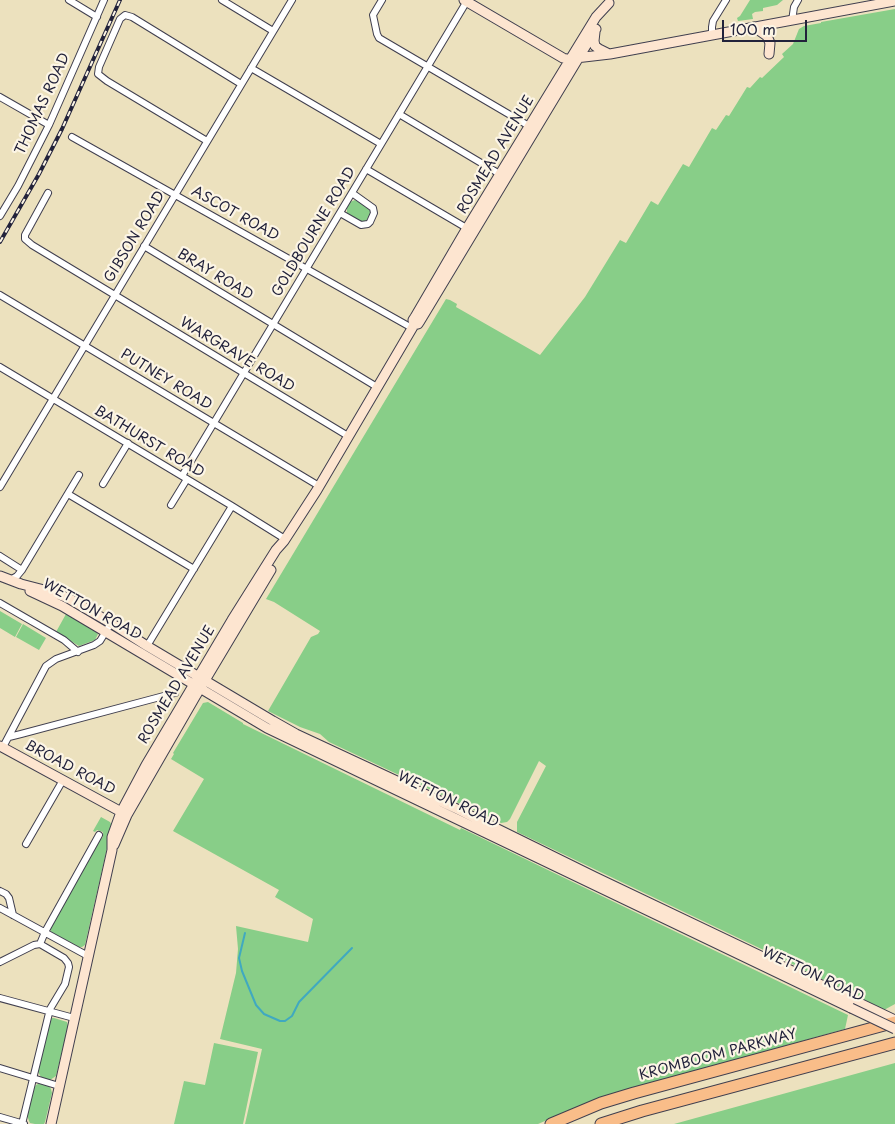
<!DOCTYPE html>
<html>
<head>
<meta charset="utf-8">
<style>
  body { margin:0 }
  #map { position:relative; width:895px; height:1124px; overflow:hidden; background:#ece1be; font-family:"Playpen Sans",sans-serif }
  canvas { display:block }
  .scale { position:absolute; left:722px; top:20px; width:85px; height:22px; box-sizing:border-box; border:2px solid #22223b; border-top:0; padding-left:6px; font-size:15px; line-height:18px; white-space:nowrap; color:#22223b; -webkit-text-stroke:4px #fcf5e5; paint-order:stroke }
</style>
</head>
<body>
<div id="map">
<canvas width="895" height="1124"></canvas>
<div class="scale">100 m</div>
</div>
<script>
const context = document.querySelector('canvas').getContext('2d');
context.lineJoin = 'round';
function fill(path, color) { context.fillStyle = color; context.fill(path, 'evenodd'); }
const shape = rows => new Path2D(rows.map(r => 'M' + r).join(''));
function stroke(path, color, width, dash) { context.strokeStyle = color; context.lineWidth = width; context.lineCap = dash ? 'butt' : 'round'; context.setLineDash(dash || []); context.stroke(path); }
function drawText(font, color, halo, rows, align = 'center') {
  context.font = font + ' "Playpen Sans",sans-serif'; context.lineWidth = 4.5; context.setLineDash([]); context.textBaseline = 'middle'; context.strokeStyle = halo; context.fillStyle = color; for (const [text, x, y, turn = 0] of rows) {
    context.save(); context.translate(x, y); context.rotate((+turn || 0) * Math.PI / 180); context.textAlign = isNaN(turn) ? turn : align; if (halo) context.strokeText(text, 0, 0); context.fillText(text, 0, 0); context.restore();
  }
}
fill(shape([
  [750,0,783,0,777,5,763,8,763,11,755,12,752,14,753,19,738,21,737,18,740,16],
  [895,9,895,1004,884,1010,774,955,517,832,517,822,546,766,539,761,510,819,507,822,501,823,329,742,320,734,300,727,268,711,311,637,318,634,320,631,274,602,266,599,446,299,450,300,457,304,456,307,540,355,585,297,620,240,626,243,651,201,658,205,683,164,689,167,712,128,716,130,726,115,729,116,747,87,750,88,760,77,762,78,784,57,782,54,793,44,799,29,804,26,821,23,821,22],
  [355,200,370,208,370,214,366,221,362,222,347,213,347,208,350,202],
  [0,611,22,624,15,637,0,628],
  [66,614,96,632,98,634,95,640,79,646,56,632],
  [23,624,46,638,39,650,16,637],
  [208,702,243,723,243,724,460,830,461,828,848,1015,845,1029,626,1090,591,1101,538,1124,245,1124,262,1049,220,1039,236,973,238,949,236,926,308,942,313,919,275,897,279,890,173,831,204,779,171,759,174,754,173,753,203,703],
  [101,817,110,822,112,826,85,945,82,947,79,947,51,932,50,929,98,841,103,837,103,832,97,830,95,832,93,831],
  [52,1018,54,1018,67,1022,68,1026,56,1076,50,1080,41,1077,38,1072,50,1021],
  [214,1043,258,1052,243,1124,174,1124,184,1081,205,1085],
  [895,1063,895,1124,674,1124],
  [40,1083,49,1086,51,1089,52,1093,45,1122,44,1124,35,1124,30,1123,29,1121,27,1115,34,1088,36,1085]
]), '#88ce88');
stroke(shape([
  [245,933,239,958,242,971,256,1005,264,1014,280,1021,285,1021,292,1016,299,1002,352,948]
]), '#40a9c0', 2);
const street = shape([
  [69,0,97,17],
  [222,0,273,31],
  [382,0,373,15,377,34,379,38,529,126],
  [792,21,794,7,798,0],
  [712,34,712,27,713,21,726,0],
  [251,68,381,144],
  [0,97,49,125],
  [399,114,503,176],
  [72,137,412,328],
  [207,141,107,81,98,74,99,67,120,19,125,15,132,17,241,84],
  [366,169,470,230],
  [48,193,25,235,25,239,32,245,348,436],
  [340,213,361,225,368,224,370,222,374,213,373,208,352,193],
  [0,216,18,186,49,125,104,0],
  [144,246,377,387],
  [0,295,319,486],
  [0,367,232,506,285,539],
  [182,476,467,1],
  [103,484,128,443],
  [0,487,292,0],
  [68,494,194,569],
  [171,505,187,479],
  [0,556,22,570],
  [10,580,17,576,22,570,79,475],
  [0,603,64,640,78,652],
  [147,646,232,506],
  [9,737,21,734,175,693],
  [3,747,46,666,56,659,94,645,100,641,111,623],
  [26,844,63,780],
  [0,891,6,894,9,898,13,915],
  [0,908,88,956],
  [0,962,34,945,40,944,45,932,99,835],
  [0,998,74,1018],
  [0,1068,59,1086],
  [0,1117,24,1124],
  [22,1124,50,1009,65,984,69,967,68,963,64,958,40,944]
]);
const secondary = shape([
  [464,0,563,58,567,59,610,54,895,1],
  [754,27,767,36,770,43,769,54],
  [595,32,594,41,595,46,599,49,609,54],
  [414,325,418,324,420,321,596,29],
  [0,576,21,584,52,592,68,598,111,623,147,646,273,721,296,734,457,809,595,877,895,1020],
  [30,591,62,606,267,728,851,1008],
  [0,746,125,814],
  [114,845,127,815,195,697,271,570],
  [51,1124,112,850,112,837,121,812,146,765,232,620,276,550,284,541,317,490,414,325,413,320,415,317,467,228,596,17,609,3]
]);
const highway = shape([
  [551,1124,601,1103,634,1093,895,1022],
  [601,1124,642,1111,895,1043]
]);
stroke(street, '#403f4f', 8);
stroke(secondary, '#403f4f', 11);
stroke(highway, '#403f4f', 13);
stroke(street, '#fff', 6);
stroke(secondary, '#fde5d0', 9);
stroke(highway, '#f9bd89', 11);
const rail = shape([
  [0,242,39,174,62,129,120,0]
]);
stroke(rail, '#22223b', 4);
stroke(rail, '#fcf5e5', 2, [5.5]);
const secondaryBridge = shape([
  [851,1008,895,1029]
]);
stroke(secondaryBridge, '#403f4f', 11, []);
stroke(secondaryBridge, '#fde5d0', 9);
drawText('14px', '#22223b', '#fcf5e5', [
  ["THOMAS ROAD",43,104,-65],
  ["ROSMEAD AVENUE",496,155,-59],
  ["ASCOT ROAD",235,214,29],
  ["GOLDBOURNE ROAD",314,232,-59],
  ["GIBSON ROAD",135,237,-59],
  ["BRAY ROAD",215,275,31],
  ["WARGRAVE ROAD",237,355,31],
  ["PUTNEY ROAD",166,380,31],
  ["BATHURST ROAD",149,442,31],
  ["WETTON ROAD",92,610,29],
  ["ROSMEAD AVENUE",177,685,-59],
  ["BROAD ROAD",70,768,28],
  ["WETTON ROAD",448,800,26],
  ["WETTON ROAD",813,975,25],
  ["KROMBOOM PARKWAY",718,1055,-15]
]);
</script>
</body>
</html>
